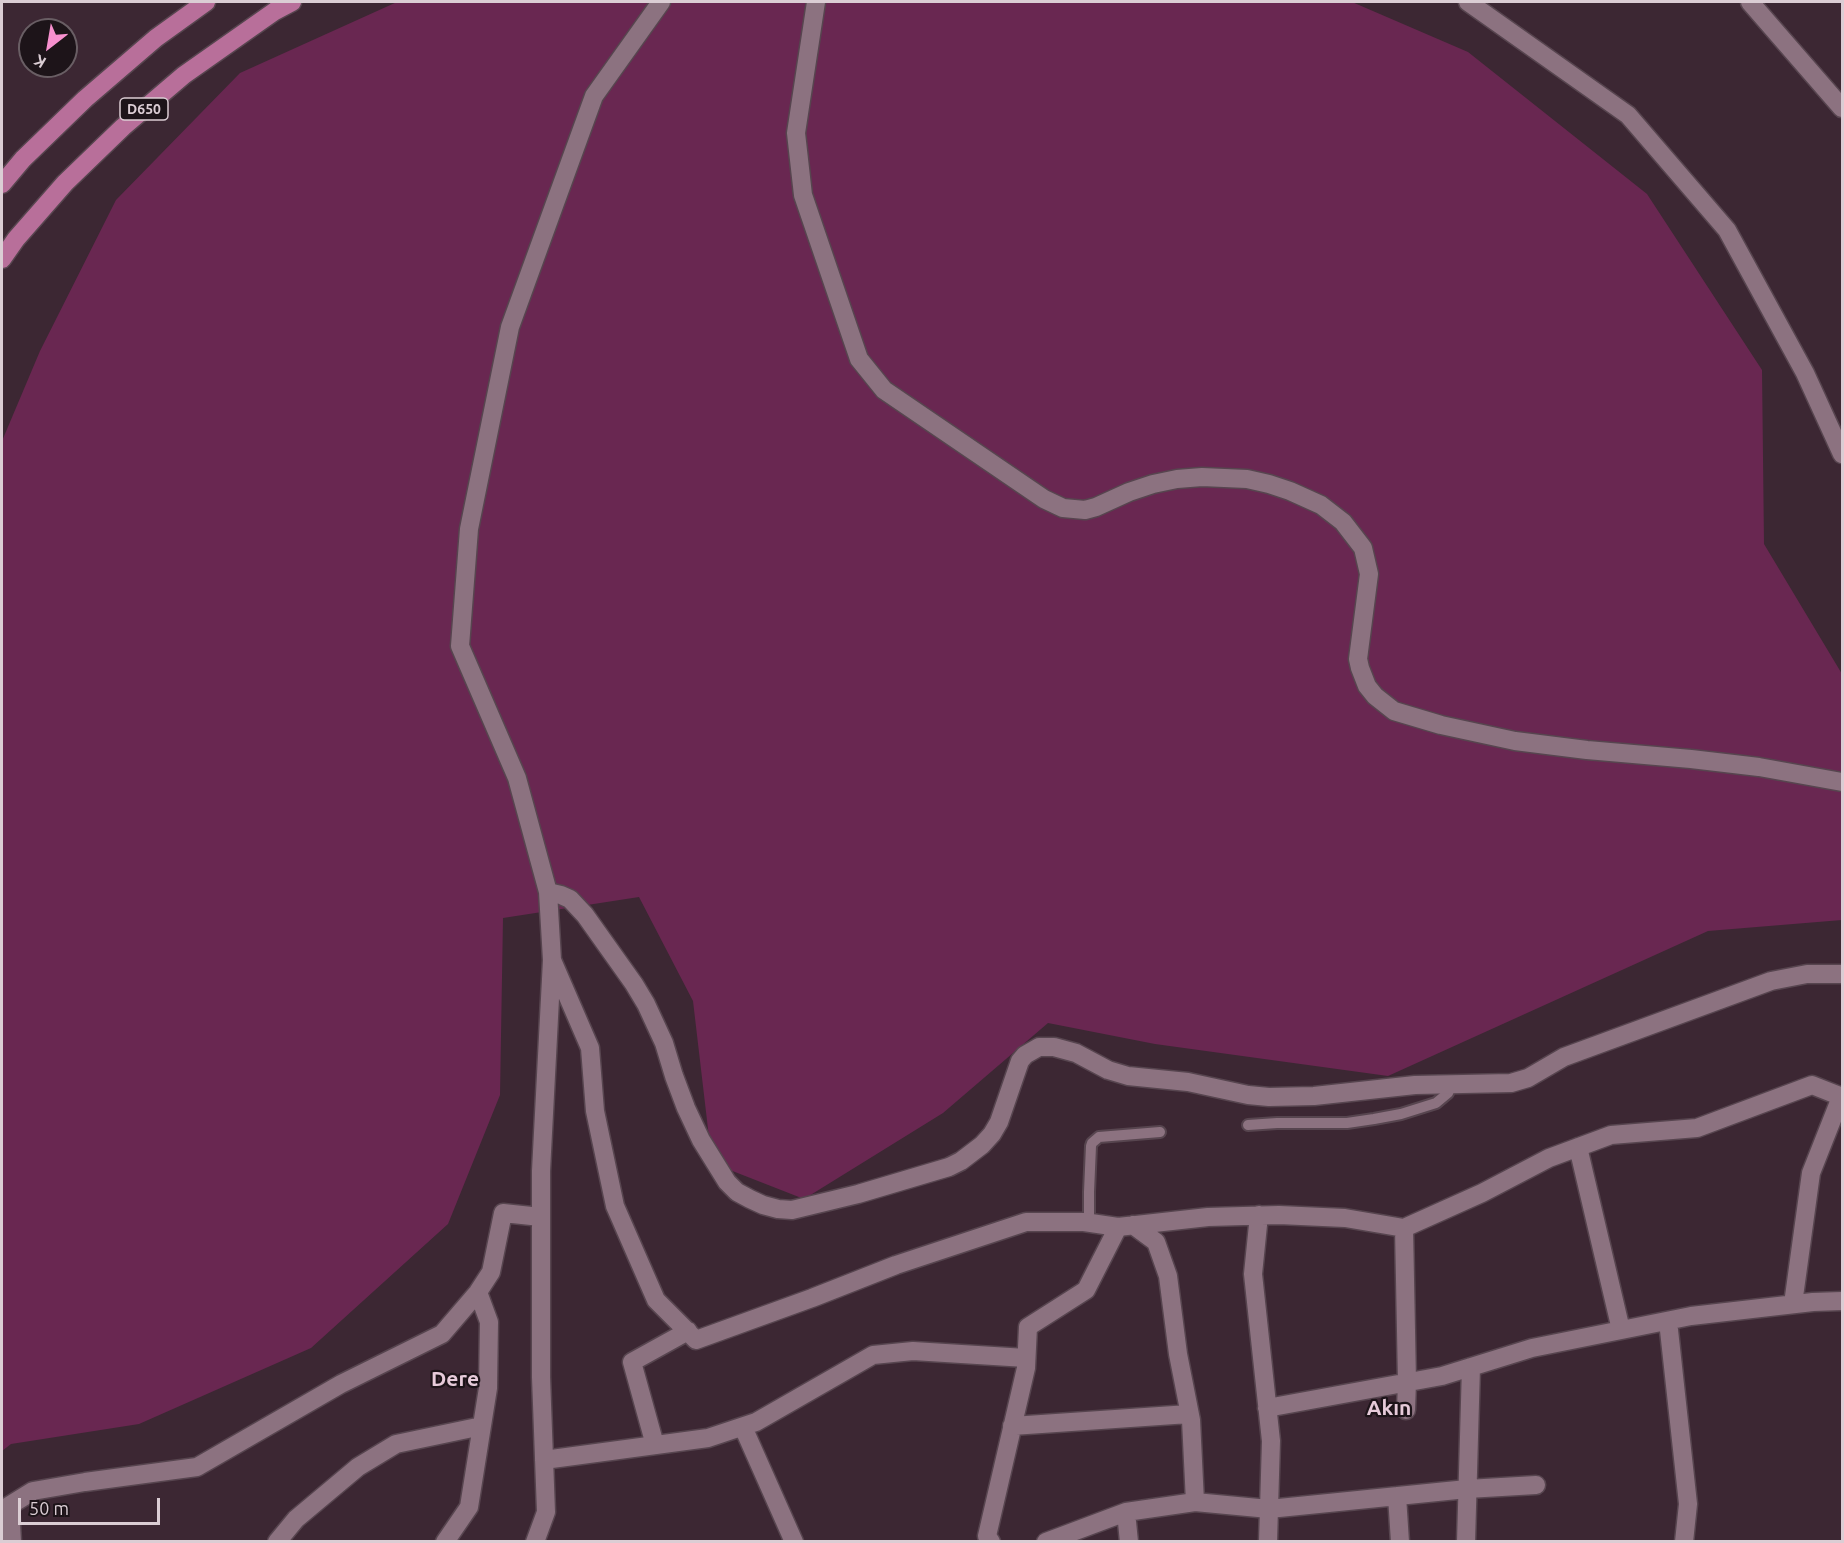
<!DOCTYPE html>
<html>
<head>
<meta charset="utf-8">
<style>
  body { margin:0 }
  #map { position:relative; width:1844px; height:1543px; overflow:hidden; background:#3c2733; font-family:Ubuntu,sans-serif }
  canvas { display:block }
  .frame { position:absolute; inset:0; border:3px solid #dbcdd4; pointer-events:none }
  .north { position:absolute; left:18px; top:18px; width:60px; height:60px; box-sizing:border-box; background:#1d1419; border:2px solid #695e64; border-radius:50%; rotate:211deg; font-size:16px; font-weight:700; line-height:24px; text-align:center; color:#dbcdd4 }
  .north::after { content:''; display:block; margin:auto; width:21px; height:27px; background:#f790ce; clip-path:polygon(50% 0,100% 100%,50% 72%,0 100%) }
  .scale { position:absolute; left:18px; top:1498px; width:142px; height:27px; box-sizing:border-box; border:3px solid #dbcdd4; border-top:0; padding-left:8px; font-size:18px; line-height:21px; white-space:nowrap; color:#dbcdd4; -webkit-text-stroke:4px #1d1419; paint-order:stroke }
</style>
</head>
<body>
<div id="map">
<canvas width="1844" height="1543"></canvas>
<div class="frame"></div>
<div class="north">K</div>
<div class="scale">50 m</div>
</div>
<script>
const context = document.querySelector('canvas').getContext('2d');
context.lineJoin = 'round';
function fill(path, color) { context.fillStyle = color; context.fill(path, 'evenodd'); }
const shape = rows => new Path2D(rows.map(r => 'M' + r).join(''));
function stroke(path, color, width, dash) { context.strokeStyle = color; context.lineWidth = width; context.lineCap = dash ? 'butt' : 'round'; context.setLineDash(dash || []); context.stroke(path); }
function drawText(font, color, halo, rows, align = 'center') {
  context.font = font + ' Ubuntu,sans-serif'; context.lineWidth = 4.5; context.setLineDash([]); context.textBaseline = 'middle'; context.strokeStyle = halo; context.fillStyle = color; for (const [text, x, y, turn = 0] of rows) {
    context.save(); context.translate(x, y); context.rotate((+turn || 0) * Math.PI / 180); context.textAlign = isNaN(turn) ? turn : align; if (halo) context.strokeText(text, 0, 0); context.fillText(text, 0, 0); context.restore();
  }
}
fill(shape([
  [397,2,1352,2,1468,52,1647,194,1762,370,1764,544,1842,674,1842,920,1708,931,1388,1076,1155,1044,1048,1023,943,1113,804,1199,712,1163,693,1001,639,897,503,918,500,1095,448,1224,311,1348,139,1424,11,1444,2,1451,2,441,40,351,116,200,240,73]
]), '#692751');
const lane = shape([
  [1248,1125,1277,1123,1347,1123,1374,1119,1401,1114,1436,1103,1448,1093,1452,1084],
  [1089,1223,1089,1192,1091,1146,1092,1143,1099,1137,1160,1132]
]);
const street = shape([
  [816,2,796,133,803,195,859,359,884,390,1044,499,1063,508,1085,510,1096,507,1129,492,1153,484,1177,479,1202,477,1247,479,1269,484,1290,491,1321,505,1343,522,1363,548,1369,574,1358,659,1360,668,1367,686,1375,696,1394,711,1441,725,1515,741,1587,750,1691,759,1759,767,1842,782],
  [1468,2,1628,115,1727,230,1805,373,1842,454],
  [1750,2,1842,108],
  [548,892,561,895,570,899,585,915,634,984,646,1004,664,1043,674,1076,686,1108,701,1140,727,1182,737,1192,750,1199,763,1205,778,1209,792,1210,858,1194,949,1167,961,1161,982,1145,992,1134,999,1122,1020,1061,1025,1055,1039,1047,1054,1047,1076,1053,1108,1070,1128,1076,1188,1082,1248,1095,1269,1097,1314,1096,1415,1085,1511,1083,1528,1078,1564,1057,1771,981,1807,974,1842,974],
  [552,960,590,1048,595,1111,615,1206,656,1300,696,1340,812,1298,896,1265,1026,1222,1084,1222,1118,1227,1208,1217,1279,1215,1345,1218,1404,1228,1482,1193,1549,1158,1611,1135,1697,1128,1812,1085,1842,1097],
  [1578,1147,1621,1330],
  [1259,1215,1253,1274,1271,1441,1268,1542],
  [1133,1225,1156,1242,1168,1276,1178,1354,1191,1420,1195,1502],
  [1404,1228,1407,1382,1406,1410],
  [1793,1304,1811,1173,1841,1097],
  [1668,1321,1688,1504,1684,1542],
  [1267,1408,1442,1376,1532,1348,1691,1316,1813,1302,1842,1301],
  [1012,1426,1189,1414],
  [743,1427,794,1542],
  [655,1445,632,1362,688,1331],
  [544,1460,708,1438,756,1422,873,1355,913,1351,1026,1358],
  [1397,1496,1400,1542],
  [10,1506,12,1542],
  [2,1510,33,1491,85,1482,197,1467,341,1384,442,1334,478,1292,491,1272,503,1213,541,1217],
  [1126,1512,1129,1542],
  [277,1542,296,1519,358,1467,396,1444,482,1426],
  [445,1542,469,1507,488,1388,489,1322,478,1292],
  [535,1542,546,1512,541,1377,541,1171,552,960,548,892,517,778,460,646,469,529,510,327,594,96,661,2],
  [991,1542,987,1536,1026,1368,1028,1327,1086,1290,1118,1227],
  [1046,1542,1126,1512,1195,1502,1269,1509,1467,1489,1536,1485],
  [1466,1542,1471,1367]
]);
const highway = shape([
  [2,184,23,159,85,99,156,38,206,2],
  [2,259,16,239,65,183,123,127,184,75,275,11,292,2]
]);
stroke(lane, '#57454f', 14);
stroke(street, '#57454f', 21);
stroke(highway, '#57454f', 21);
stroke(lane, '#8c7280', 10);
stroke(street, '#8c7280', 18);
stroke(highway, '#b86f9a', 18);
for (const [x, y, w] of [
  [144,109,48]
]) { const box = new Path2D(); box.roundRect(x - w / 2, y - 11, w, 22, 4.5); context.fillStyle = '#1d1419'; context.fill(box); stroke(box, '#dbcdd4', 1.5); }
drawText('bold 14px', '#dbcdd4', null, [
  ["D650",144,109]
]);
drawText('bold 21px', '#e7cbda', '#1d1419', [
  ["Dere",455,1379],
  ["Akın",1389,1408]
]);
</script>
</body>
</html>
